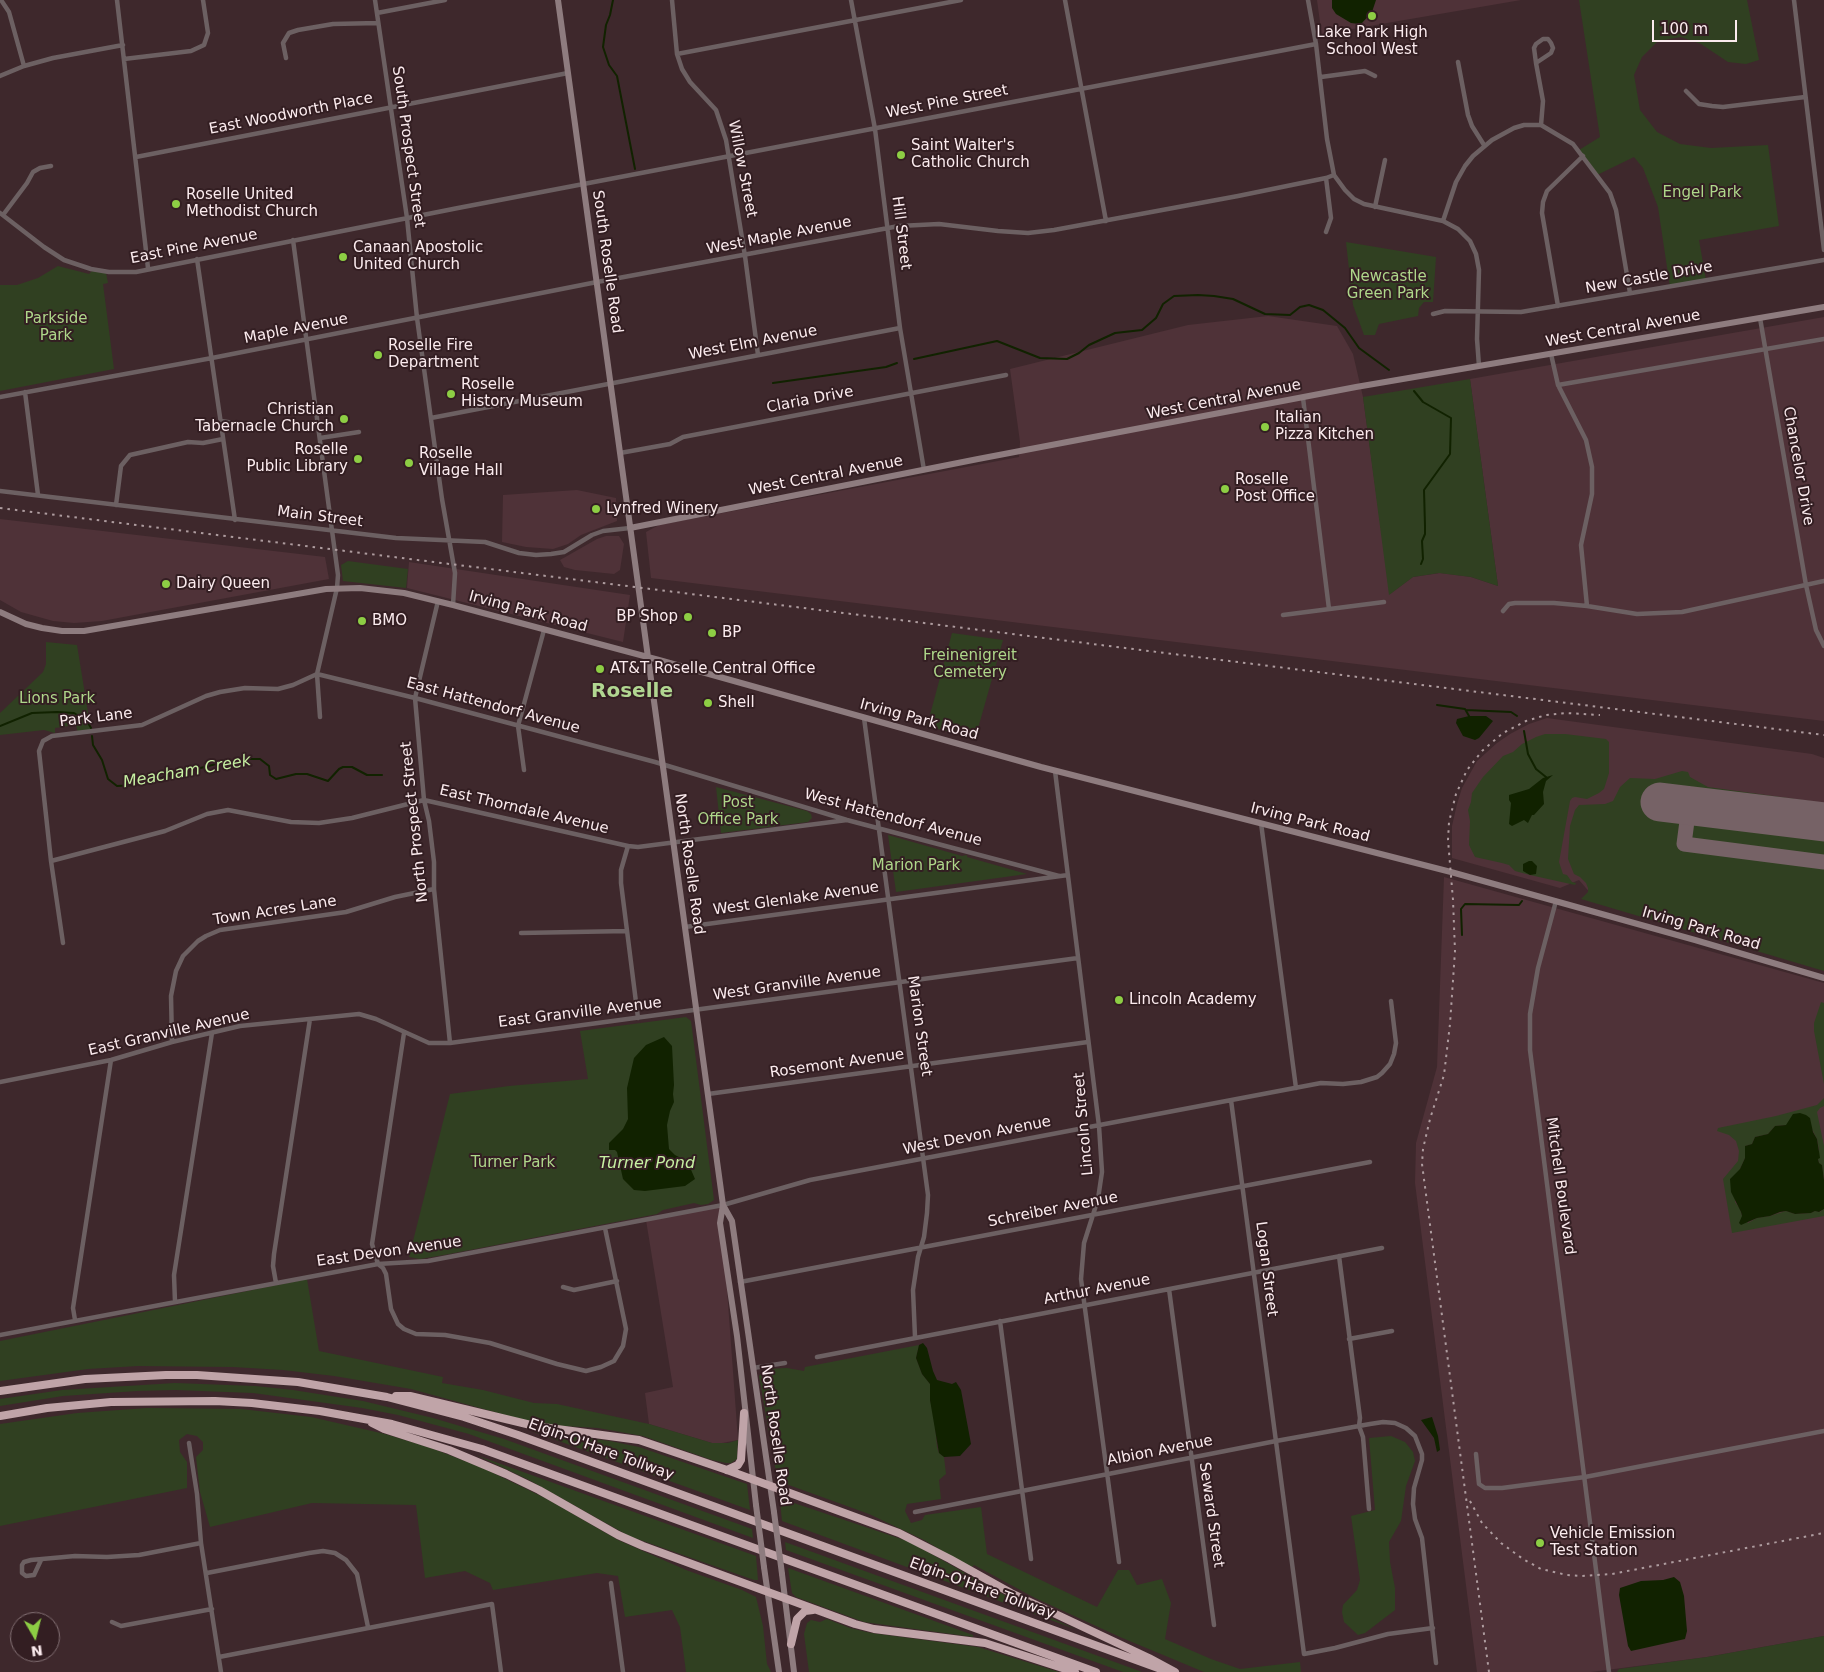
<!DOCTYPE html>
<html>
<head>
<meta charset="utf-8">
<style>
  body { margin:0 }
  #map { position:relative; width:1824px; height:1672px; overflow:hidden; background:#3e282c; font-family:"DejaVu Sans",sans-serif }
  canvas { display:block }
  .north { position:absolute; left:10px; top:1612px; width:50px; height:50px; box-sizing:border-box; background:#331e22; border:1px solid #837074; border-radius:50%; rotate:172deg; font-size:14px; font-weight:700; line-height:20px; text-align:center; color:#fbebee }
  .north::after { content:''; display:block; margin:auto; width:18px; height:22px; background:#8dce44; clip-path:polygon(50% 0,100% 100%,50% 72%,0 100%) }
  .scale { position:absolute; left:1652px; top:20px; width:85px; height:22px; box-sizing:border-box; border:2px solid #fbebee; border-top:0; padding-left:6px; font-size:15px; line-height:18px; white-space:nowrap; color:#fbebee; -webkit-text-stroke:4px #331e22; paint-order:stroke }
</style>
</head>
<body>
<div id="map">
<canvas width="1824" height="1672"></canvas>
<div class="north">N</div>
<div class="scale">100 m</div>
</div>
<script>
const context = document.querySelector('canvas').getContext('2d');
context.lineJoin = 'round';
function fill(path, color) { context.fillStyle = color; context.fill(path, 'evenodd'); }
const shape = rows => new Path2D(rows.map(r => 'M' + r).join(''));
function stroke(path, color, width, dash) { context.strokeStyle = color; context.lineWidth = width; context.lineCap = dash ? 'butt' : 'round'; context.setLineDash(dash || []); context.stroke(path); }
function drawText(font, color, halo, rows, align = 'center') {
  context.font = font + ' "DejaVu Sans",sans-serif'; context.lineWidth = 4; context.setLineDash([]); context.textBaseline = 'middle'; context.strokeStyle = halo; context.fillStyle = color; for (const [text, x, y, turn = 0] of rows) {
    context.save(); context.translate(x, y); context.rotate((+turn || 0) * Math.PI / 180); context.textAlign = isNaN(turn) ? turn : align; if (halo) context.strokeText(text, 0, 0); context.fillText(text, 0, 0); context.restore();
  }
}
fill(shape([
  [1317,0,1521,0,1329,33,1322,37],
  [1268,316,1337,326,1353,354,1363,397,1390,594,1413,577,1440,573,1471,577,1498,586,1470,379,1824,317,1824,721,651,578,646,532,659,525,1019,457,1020,442,1010,369,1188,325],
  [577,490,616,498,617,521,581,535,568,544,553,549,526,547,502,542,503,495],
  [0,519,325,557,329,579,102,621,74,623,53,621,21,612,0,600],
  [606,536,619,536,624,544,620,570,614,574,575,570,564,567,560,560,597,539],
  [409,562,630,595,623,642,407,588],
  [1547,718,1812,754,1824,758,1824,963,1592,895,1579,880,1560,888,1452,858,1452,826,1457,804,1462,788,1477,761,1497,743,1510,734,1529,724],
  [1444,877,1824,983,1824,1636,1707,1657,1591,1672,1477,1672,1415,1183,1416,1143,1437,1067],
  [721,1207,738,1440,722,1443,712,1443,649,1424,645,1393,673,1387,646,1220]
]), '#4f3238');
fill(shape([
  [1579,0,1747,0,1759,60,1746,64,1728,62,1701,44,1681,37,1658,41,1642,57,1634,75,1640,110,1657,132,1680,144,1711,148,1768,145,1779,226,1699,240,1706,280,1670,287,1658,207,1643,168,1634,157,1597,175,1579,150,1600,137],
  [1346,242,1436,257,1433,302,1424,302,1419,308,1418,316,1379,324,1375,335,1364,335,1353,305],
  [58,266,89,274,92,271,106,273,108,283,103,284,114,369,0,391,0,285,17,285,38,278],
  [1470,379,1498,586,1471,577,1439,573,1413,577,1389,595,1363,397],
  [348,561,408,569,406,588,343,581,341,565],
  [952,633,1003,640,975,739,927,726],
  [46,642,77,645,91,731,78,733,76,725,55,728,55,733,44,730,0,735,0,713,43,672,46,664],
  [1545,734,1565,734,1606,739,1609,742,1609,773,1604,789,1599,793,1587,799,1575,797,1572,798,1570,801,1559,862,1563,874,1567,875,1572,882,1576,883,1575,885,1530,875,1515,871,1509,865,1502,863,1475,857,1469,845,1470,821,1468,810,1471,802,1472,793,1483,777,1503,756,1513,752,1522,744,1536,737],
  [1682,771,1688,772,1690,777,1708,787,1824,803,1824,809,1660,789,1657,814,1683,818,1679,848,1824,866,1824,971,1581,899,1588,892,1588,888,1586,883,1580,877,1574,874,1568,859,1570,826,1575,810,1579,805,1605,804,1613,801,1620,787,1630,778,1655,779],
  [716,787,807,811,811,814,812,818,808,822,721,833],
  [1699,820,1824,836,1824,856,1696,840,1691,837,1690,830,1691,827],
  [888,835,962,856,967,855,967,857,1027,874,896,892],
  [1821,1002,1824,1003,1824,1084,1814,1031,1814,1023],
  [686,1017,691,1021,714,1200,708,1204,701,1205,694,1203,663,1210,657,1214,444,1255,420,1259,409,1257,450,1094,509,1086,588,1079,580,1031],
  [1824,1098,1824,1106,1820,1108,1817,1112,1824,1146,1824,1180,1822,1165,1819,1163,1818,1159,1819,1150,1817,1139,1812,1129,1786,1125,1775,1126,1768,1134,1755,1137,1752,1144,1745,1146,1745,1158,1740,1169,1735,1202,1740,1209,1742,1216,1748,1223,1757,1218,1770,1216,1786,1211,1795,1214,1811,1213,1815,1211,1820,1212,1824,1209,1824,1216,1732,1233,1723,1179,1738,1161,1739,1151,1736,1141,1729,1135,1717,1131,1718,1128,1776,1116,1817,1105],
  [307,1279,319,1351,443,1377,442,1383,483,1390,534,1403,557,1404,649,1424,712,1443,728,1443,738,1440,737,1459,731,1463,726,1463,712,1460,643,1436,598,1428,548,1425,520,1419,411,1389,334,1376,283,1370,233,1367,138,1366,88,1369,0,1381,0,1341],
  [919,1345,916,1358,922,1374,930,1384,930,1400,934,1414,937,1447,939,1453,944,1457,946,1474,939,1480,941,1499,907,1504,905,1511,911,1523,922,1520,925,1515,981,1507,987,1554,1097,1607,1118,1570,1129,1570,1137,1585,1162,1579,1171,1603,1165,1639,1211,1659,1240,1669,1300,1662,1301,1672,1204,1672,1120,1637,1035,1598,974,1565,972,1567,963,1563,924,1540,869,1514,786,1484,782,1480,775,1467,759,1376,765,1369,787,1368,804,1371,805,1367],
  [175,1383,255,1386,293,1390,363,1401,433,1418,504,1439,752,1529,753,1538,469,1434,398,1415,362,1408,253,1393,175,1390,137,1391,63,1396,0,1406,0,1399,62,1390],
  [147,1408,241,1409,311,1417,385,1434,431,1448,483,1468,547,1499,618,1540,686,1570,742,1590,756,1597,763,1626,767,1664,771,1672,686,1672,680,1627,672,1610,625,1617,618,1576,597,1573,493,1590,490,1583,465,1571,425,1578,416,1505,312,1503,210,1527,200,1492,196,1457,203,1450,203,1442,197,1436,187,1434,179,1440,180,1452,187,1462,187,1488,0,1526,0,1424,77,1413],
  [531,1431,610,1441,639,1447,738,1481,747,1484,750,1510],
  [1391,1436,1405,1442,1413,1452,1415,1461,1406,1486,1401,1521,1389,1542,1390,1562,1395,1588,1395,1610,1365,1633,1358,1635,1344,1622,1342,1612,1343,1605,1357,1590,1360,1580,1351,1516,1375,1510,1369,1438],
  [476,1455,756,1556,758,1580,754,1580,629,1536,529,1480],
  [782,1499,910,1542,1015,1601,1075,1629,782,1521,780,1502],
  [785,1542,1134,1669,1142,1672,1123,1672,786,1550],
  [788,1568,973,1635,973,1637,864,1622,796,1597,792,1593],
  [827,1619,850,1628,871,1633,978,1647,1059,1672,809,1672,804,1634,807,1623,811,1620,820,1622],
  [1824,1636,1824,1672,1617,1672,1619,1669,1707,1657]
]), '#304021');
fill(shape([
  [1332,0,1376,0,1372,12,1362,23,1359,24,1351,23,1336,14,1332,8],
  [1469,716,1486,716,1493,721,1479,738,1475,740,1463,736,1456,723,1457,719],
  [1553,775,1546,781,1543,792,1544,804,1534,815,1532,815,1528,823,1524,820,1512,826,1509,824,1511,803,1509,800,1509,795,1529,789,1543,778],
  [1529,861,1532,861,1537,866,1536,874,1530,875,1523,871,1523,864],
  [664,1037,672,1046,674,1085,673,1094,674,1102,670,1111,667,1125,669,1149,675,1155,685,1160,689,1165,695,1179,685,1186,645,1191,634,1190,623,1179,617,1152,615,1150,609,1150,609,1143,623,1129,628,1119,627,1088,634,1058,646,1045],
  [1800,1113,1806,1115,1810,1118,1813,1132,1817,1139,1820,1158,1818,1159,1819,1163,1822,1165,1824,1180,1824,1209,1819,1212,1815,1211,1811,1213,1795,1214,1786,1211,1780,1212,1770,1216,1757,1218,1741,1225,1739,1223,1742,1216,1741,1212,1731,1192,1730,1179,1740,1169,1745,1158,1745,1146,1752,1144,1755,1137,1768,1134,1775,1126,1786,1125,1793,1114],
  [923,1343,927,1348,933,1371,937,1380,952,1384,956,1382,961,1390,971,1444,960,1456,944,1457,939,1453,930,1400,930,1384,922,1374,916,1358,919,1345],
  [1432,1417,1438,1436,1440,1450,1437,1452,1434,1438,1421,1420],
  [1674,1577,1680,1582,1684,1596,1687,1631,1685,1639,1631,1651,1628,1646,1619,1595,1620,1588,1641,1581,1663,1580]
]), '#120');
stroke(shape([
  [613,0,610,15,606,25,603,47,609,65,617,76,635,169],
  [914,359,997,341,1040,358,1067,359,1079,353,1089,345,1115,333,1142,330,1156,318,1163,304,1174,296,1198,295,1214,296,1233,299,1265,314,1290,315,1300,307,1309,305,1323,310,1345,328,1359,348,1389,370],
  [773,383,886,367,897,363],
  [1414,391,1423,402,1451,418,1450,454,1424,490,1425,526,1425,534,1422,541,1423,559,1421,564],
  [1437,705,1465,709,1469,716],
  [1466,710,1511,712,1517,716],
  [0,726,32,713,57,712,74,713,87,721,91,728],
  [1524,731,1528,754,1536,769,1546,777],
  [92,736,93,745,102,760,108,779,117,786,134,785,220,763,245,759,260,759,269,766,270,775,276,779,296,774,307,774,328,781,339,769,343,767,352,767,367,775,382,775],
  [1462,935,1461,909,1465,904,1519,905,1522,901]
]), '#120', 2);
stroke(shape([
  [1689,806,1684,844,1824,862]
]), '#766266', 15);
stroke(shape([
  [1660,802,1824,822]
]), '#766266', 39);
stroke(shape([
  [1,0,9,12,24,66],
  [117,0,148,268],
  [375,0,407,218,417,318,442,499,455,573,453,605],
  [672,0,677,54,682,69,690,82,716,110,726,140,745,256,758,355],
  [851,0,875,129,900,328,924,470],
  [1065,0,1106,221],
  [1308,0,1316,44,1327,139,1334,175,1345,190,1354,199,1364,204,1443,221,1458,229,1470,241,1476,254,1479,270,1477,339,1479,366],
  [1794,0,1824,250],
  [377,13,445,0],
  [677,54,961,0],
  [286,58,283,43,289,33,298,30,333,24,378,23],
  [124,59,191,51,204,45,208,33,203,0],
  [1458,62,1468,115,1472,126,1484,145],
  [1536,63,1534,48,1536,44,1543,39,1548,39,1551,43,1553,48,1551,53,1536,63,1543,101,1541,125],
  [0,76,24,66,53,58,123,45],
  [1321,77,1365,71,1375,76],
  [1686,91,1699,104,1712,106,1723,107,1805,97],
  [136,157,568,73],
  [1375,207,1385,160],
  [0,213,44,247,64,260,91,269,109,272,136,272,458,208,1316,44],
  [3,215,27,183,33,172,40,168,51,166],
  [1443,221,1456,182,1465,166,1473,156,1492,140,1514,128,1524,125,1541,125,1573,144,1610,193,1616,210,1630,293],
  [1326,232,1331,218,1326,178],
  [293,240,338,575,337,588,317,674,320,717],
  [197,259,235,520],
  [1558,306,1542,213,1543,202,1547,191,1583,156],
  [1433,314,1445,311,1521,312,1824,260],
  [1760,318,1806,585,1816,630,1824,646],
  [1551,354,1558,385,1586,440,1592,467,1592,494,1581,545,1587,606],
  [1558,385,1824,339],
  [25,392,38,495],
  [0,397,212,358,597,282,899,226,939,224,998,231,1028,233,1054,230,1238,196,1326,178,1334,175],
  [1303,398,1329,609],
  [431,418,900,328],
  [221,421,267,428],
  [320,438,359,432],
  [620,453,670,444,683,437,1006,375],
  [0,491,396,538,485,542,519,553,536,555,551,554,564,552,592,535,603,531,630,528],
  [116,505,121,466,130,455,188,442,203,443,223,439],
  [438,601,415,698,424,800,429,821,434,862,434,889,450,1043],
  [1503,611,1509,604,1515,603,1554,603,1587,606,1637,614,1682,612,1824,581],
  [1283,615,1384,602],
  [317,674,415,698,655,762,847,820,1059,876],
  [864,718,928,1195,927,1213,924,1237,918,1257,913,1290,915,1337],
  [524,770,518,726,544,630],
  [1055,771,1099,1126,1102,1172,1098,1199,1084,1243,1081,1279,1119,1562],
  [1261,823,1296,1088],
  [628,846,621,870,621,883,638,1018],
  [51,861,165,831,207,814,228,810,291,822,319,823,352,818,424,800,628,846,638,847,847,820],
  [1556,901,1538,968,1530,1014,1530,1050,1609,1672],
  [685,927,1068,875],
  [521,933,627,931],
  [63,943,51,861,39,751,43,741,52,736,142,725,206,696,220,692,245,688,278,689,293,685,317,674],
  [404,1033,372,1244,378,1264,383,1268,386,1274,391,1309,398,1324,404,1329,416,1334,445,1335,490,1343,557,1364,586,1371,601,1367,614,1361,623,1346,626,1329,605,1228],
  [172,1042,171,996,176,971,183,956,198,941,206,936,220,930,346,912,395,897,434,889],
  [0,1082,111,1060,172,1042,240,1026,359,1014,376,1019,429,1043,450,1043,1078,958],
  [708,1094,1088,1042],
  [1231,1100,1304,1654,1335,1648,1388,1634,1433,1628],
  [1339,1256,1360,1418,1359,1426,1363,1437,1369,1509],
  [740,1282,1370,1162],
  [276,1283,273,1266,274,1254,310,1019],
  [563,1287,574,1290,617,1281],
  [1169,1289,1214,1625],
  [175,1302,174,1275,212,1033],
  [75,1320,73,1308,111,1060],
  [1000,1321,1031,1559],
  [0,1335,378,1264,428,1261,596,1229,723,1205,810,1180,1321,1083,1343,1084,1361,1082,1377,1077,1382,1073,1390,1064,1394,1054,1396,1043,1391,1001],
  [1349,1339,1392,1331],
  [817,1357,1382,1248],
  [753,1368,785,1363],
  [189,1443,197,1494,201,1543,221,1672],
  [1476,1454,1479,1484,1485,1488,1502,1488,1585,1477,1824,1431],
  [915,1512,1276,1441,1370,1424,1383,1422,1395,1423,1406,1428,1415,1436,1422,1454,1422,1460,1414,1488,1413,1504,1415,1519,1422,1538,1436,1663],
  [41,1560,34,1575,26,1576,22,1573,22,1565,24,1562,31,1560,75,1556,107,1557,139,1555,201,1543],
  [207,1573,309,1553,323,1551,335,1553,346,1560,357,1574,368,1627],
  [611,1583,623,1672],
  [112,1622,121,1626,212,1609],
  [219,1657,492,1604,501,1672]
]), '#6c6062', 4.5);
stroke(shape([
  [558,0,723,1205,720,1223,737,1336,756,1505],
  [630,528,978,459,1356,387,1824,307],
  [0,612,26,624,42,628,62,631,84,631,326,589,360,588,404,593,453,605,659,660,1041,767,1451,872,1695,940,1824,978],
  [723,1205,732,1221,774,1512],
  [764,1567,779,1672],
  [782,1574,794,1672]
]), '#8e7c7f', 6);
stroke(shape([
  [0,1391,85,1379,166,1375,197,1375,298,1382,387,1397,464,1417,518,1435,1169,1672],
  [396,1396,410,1396,535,1426,639,1440,727,1470,899,1533,950,1559,1011,1593,1149,1658,1175,1672],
  [0,1416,47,1408,111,1402,215,1401,252,1403,320,1411,392,1424,482,1449,1096,1672],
  [372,1423,384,1429,449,1450,506,1474,539,1490,618,1535,643,1546,855,1624,874,1629,985,1643,1075,1672],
  [727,1470,738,1465,741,1460,744,1413],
  [791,1644,797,1619,805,1611,813,1610]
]), '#c0a4a8', 8);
stroke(shape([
  [0,508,1824,735],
  [1470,1501,1482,1523,1501,1543,1523,1559,1541,1569,1567,1575,1582,1576,1612,1574,1824,1533],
  [1489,1672,1422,1164,1423,1149,1430,1119,1444,1075,1450,1024,1455,951,1453,900,1448,840,1449,822,1456,794,1467,770,1482,751,1503,733,1526,721,1546,715,1566,713,1600,715]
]), '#ae9c9f', 2, [2.5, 5]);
stroke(shape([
  [756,1505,764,1567],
  [774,1512,782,1574]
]), '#8e7c7f', 6);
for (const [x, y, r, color] of [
  [1372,16,5,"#8dce44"],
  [901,155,5,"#8dce44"],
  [176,204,5,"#8dce44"],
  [343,257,5,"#8dce44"],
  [378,355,5,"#8dce44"],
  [451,394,5,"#8dce44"],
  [344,419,5,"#8dce44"],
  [1265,427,5,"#8dce44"],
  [358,459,5,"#8dce44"],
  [409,463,5,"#8dce44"],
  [1225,489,5,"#8dce44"],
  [596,509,5,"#8dce44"],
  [166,584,5,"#8dce44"],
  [688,617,5,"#8dce44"],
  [362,621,5,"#8dce44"],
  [712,633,5,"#8dce44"],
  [600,669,5,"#8dce44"],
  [708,703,5,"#8dce44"],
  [1119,1000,5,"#8dce44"],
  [1540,1543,5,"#8dce44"]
]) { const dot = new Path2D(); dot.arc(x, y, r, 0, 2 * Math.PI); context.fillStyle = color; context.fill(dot); stroke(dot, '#331e22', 2); }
drawText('15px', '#fbebee', '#331e22', [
  ["Lake Park High",1372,33,"center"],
  ["School West",1372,50,"center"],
  ["Saint Walter's",911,146],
  ["Catholic Church",911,163],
  ["Roselle United",186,195],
  ["Methodist Church",186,212],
  ["Canaan Apostolic",353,248],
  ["United Church",353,265],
  ["Roselle Fire",388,346],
  ["Department",388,363],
  ["Roselle",461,385],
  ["History Museum",461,402],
  ["Christian",334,410,"right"],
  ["Tabernacle Church",334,427,"right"],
  ["Italian",1275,418],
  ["Pizza Kitchen",1275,435],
  ["Roselle",348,450,"right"],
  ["Public Library",348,467,"right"],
  ["Roselle",419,454],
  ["Village Hall",419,471],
  ["Roselle",1235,480],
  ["Post Office",1235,497],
  ["Lynfred Winery",606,509],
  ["Dairy Queen",176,584],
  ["BP Shop",678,617,"right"],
  ["BMO",372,621],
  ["BP",722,633],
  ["AT&T Roselle Central Office",610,669],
  ["Shell",718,703],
  ["Lincoln Academy",1129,1000],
  ["Vehicle Emission",1550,1534],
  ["Test Station",1550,1551]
], 'left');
drawText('15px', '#fbebee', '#331e22', [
  ["West Pine Street",947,102,-11],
  ["East Woodworth Place",291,114,-11],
  ["South Prospect Street",408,147,82],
  ["Willow Street",742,169,79],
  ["Hill Street",901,233,83],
  ["West Maple Avenue",779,236,-11],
  ["East Pine Avenue",194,247,-11],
  ["South Roselle Road",607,262,82],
  ["New Castle Drive",1649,278,-10],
  ["Maple Avenue",296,329,-11],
  ["West Central Avenue",1623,329,-10],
  ["West Elm Avenue",753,343,-11],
  ["Claria Drive",810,400,-11],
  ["West Central Avenue",1224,400,-11],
  ["Chancelor Drive",1798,466,80],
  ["West Central Avenue",826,476,-11],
  ["Main Street",320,517,7],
  ["Irving Park Road",528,612,15],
  ["East Hattendorf Avenue",493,706,15],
  ["Park Lane",96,718,-7],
  ["Irving Park Road",919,720,15],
  ["East Thorndale Avenue",524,810,13],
  ["West Hattendorf Avenue",893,818,15],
  ["North Prospect Street",415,822,-96],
  ["Irving Park Road",1310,823,14],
  ["North Roselle Road",689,864,82],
  ["West Glenlake Avenue",796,899,-8],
  ["Town Acres Lane",275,911,-9],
  ["Irving Park Road",1701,929,16],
  ["West Granville Avenue",797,984,-8],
  ["East Granville Avenue",580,1013,-7],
  ["Marion Street",919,1026,82],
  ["East Granville Avenue",169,1033,-13],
  ["Rosemont Avenue",837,1064,-8],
  ["Lincoln Street",1084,1124,-95],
  ["West Devon Avenue",977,1136,-11],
  ["Mitchell Boulevard",1560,1186,82],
  ["Schreiber Avenue",1053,1210,-11],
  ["East Devon Avenue",389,1252,-8],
  ["Logan Street",1266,1269,83],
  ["Arthur Avenue",1097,1290,-11],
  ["North Roselle Road",775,1435,82],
  ["Elgin-O'Hare Tollway",601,1450,20],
  ["Albion Avenue",1160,1451,-11],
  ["Seward Street",1211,1515,82],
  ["Elgin-O'Hare Tollway",982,1589,20]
]);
drawText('15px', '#aed78a', '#331e22', [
  ["Engel Park",1702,193],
  ["Newcastle",1388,277],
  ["Green Park",1388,294],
  ["Parkside",56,319],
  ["Park",56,336],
  ["Freinenigreit",970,656],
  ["Cemetery",970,673],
  ["Lions Park",57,699],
  ["Post",738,803],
  ["Office Park",738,820],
  ["Marion Park",916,866],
  ["Turner Park",513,1163]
]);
drawText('italic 16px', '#c6f0a2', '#331e22', [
  ["Meacham Creek",187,772,-10],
  ["Turner Pond",647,1164]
]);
drawText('bold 20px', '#b1d691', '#331e22', [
  ["Roselle",632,692]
]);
</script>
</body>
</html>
